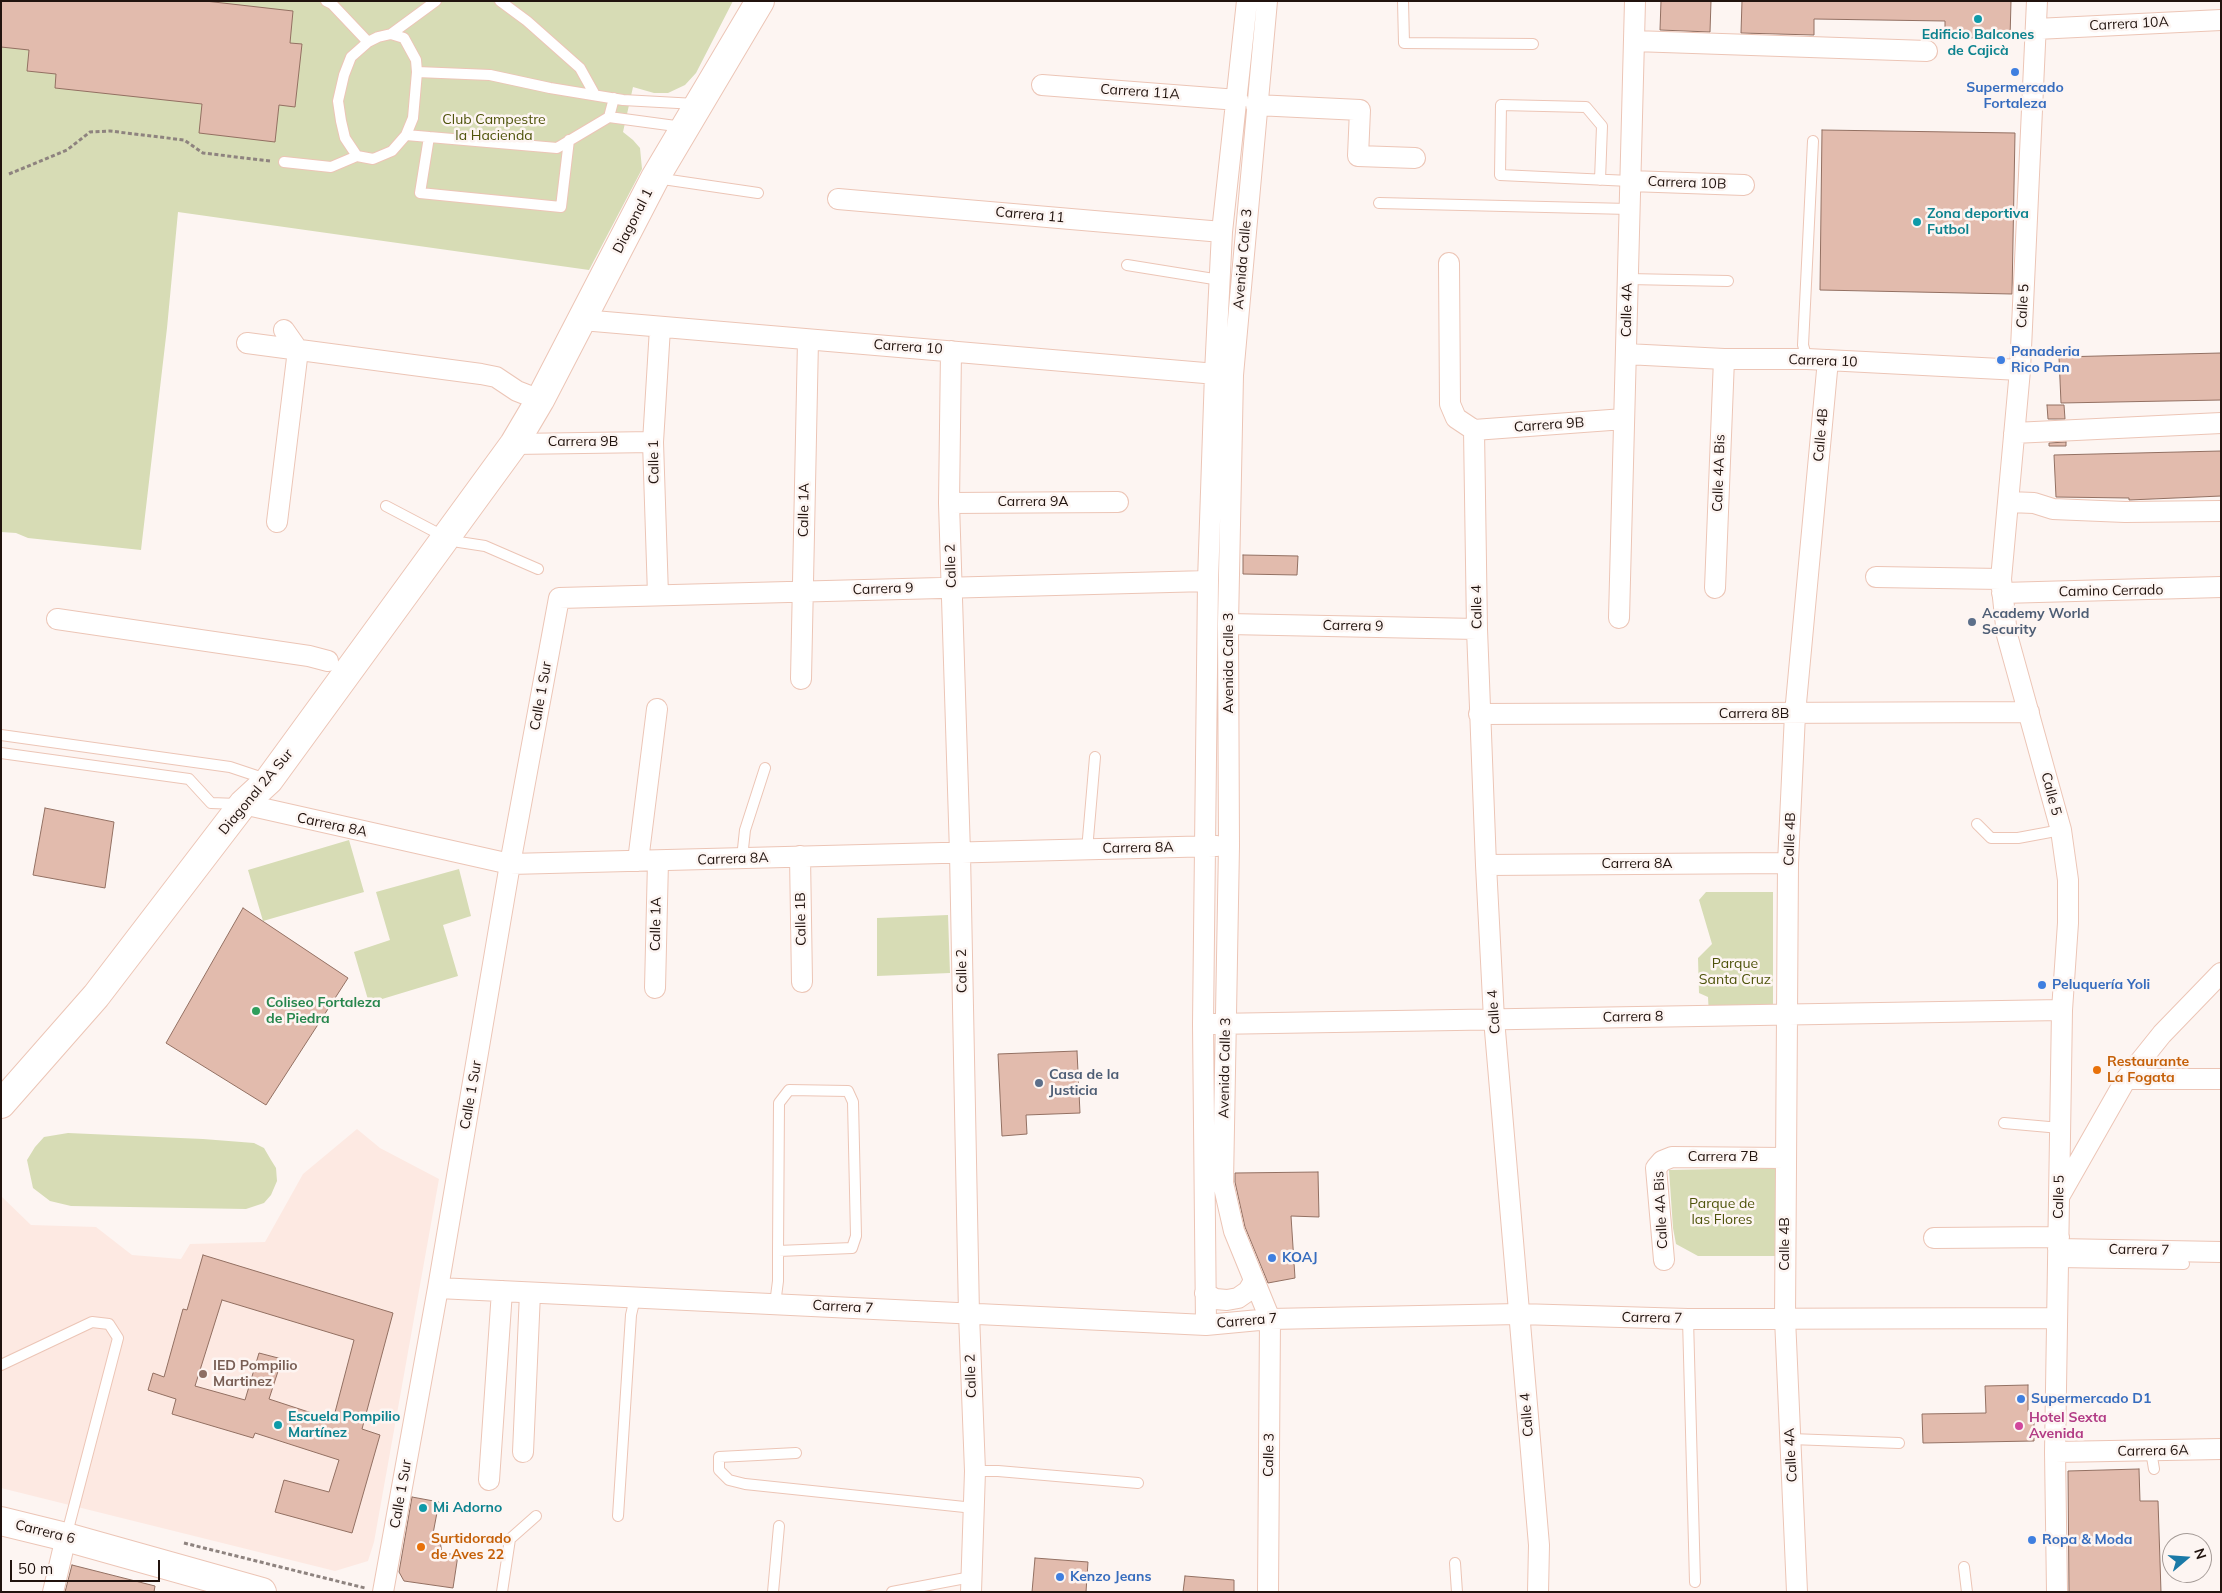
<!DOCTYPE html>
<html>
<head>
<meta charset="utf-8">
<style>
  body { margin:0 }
  #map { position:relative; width:2222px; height:1593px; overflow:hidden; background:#fdf5f2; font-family:Mulish,sans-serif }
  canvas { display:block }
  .frame { position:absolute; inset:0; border:2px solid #21130e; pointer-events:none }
  .north { position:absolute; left:2162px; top:1533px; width:50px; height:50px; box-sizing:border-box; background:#fdf5f2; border:1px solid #a59b97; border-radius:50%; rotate:72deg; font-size:14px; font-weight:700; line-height:20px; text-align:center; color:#21130e }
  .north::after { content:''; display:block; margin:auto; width:18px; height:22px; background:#1b7aa7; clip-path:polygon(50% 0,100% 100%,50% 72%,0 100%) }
  .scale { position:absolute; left:10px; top:1560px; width:150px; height:22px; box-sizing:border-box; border:2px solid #21130e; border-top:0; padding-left:6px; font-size:15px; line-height:18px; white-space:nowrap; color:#21130e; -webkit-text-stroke:4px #fdf5f2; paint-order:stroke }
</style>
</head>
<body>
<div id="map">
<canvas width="2222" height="1593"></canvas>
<div class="frame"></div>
<div class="north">N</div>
<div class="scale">50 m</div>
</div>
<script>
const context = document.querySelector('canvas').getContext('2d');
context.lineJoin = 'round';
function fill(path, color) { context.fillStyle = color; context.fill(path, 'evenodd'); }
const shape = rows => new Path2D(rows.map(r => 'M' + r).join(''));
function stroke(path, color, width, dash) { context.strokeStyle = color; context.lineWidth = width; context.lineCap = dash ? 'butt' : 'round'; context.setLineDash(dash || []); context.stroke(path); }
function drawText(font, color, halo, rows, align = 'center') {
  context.font = font + ' Mulish,sans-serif'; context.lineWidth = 5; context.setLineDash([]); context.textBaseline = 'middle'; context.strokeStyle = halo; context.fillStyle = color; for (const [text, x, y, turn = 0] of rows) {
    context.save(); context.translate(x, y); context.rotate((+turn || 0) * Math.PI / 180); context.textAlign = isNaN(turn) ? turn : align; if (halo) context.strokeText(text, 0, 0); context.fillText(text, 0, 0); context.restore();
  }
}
fill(shape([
  [357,1129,380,1148,439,1179,374,1542,368,1561,335,1571,1,1488,1,1196,31,1225,96,1227,132,1255,181,1259,190,1244,265,1242,303,1174]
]), '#fde9e2');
fill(shape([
  [1,1,733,1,696,73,685,85,668,93,654,93,633,87,623,132,633,140,640,148,642,169,589,270,178,212,167,328,141,550,28,538,16,533,1,532],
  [349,840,364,892,263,921,248,870],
  [459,869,471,916,443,925,458,976,369,1003,354,952,390,940,376,892],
  [1706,892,1773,892,1773,1012,1709,1015,1708,997,1699,993,1698,958,1712,944,1699,900],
  [948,915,950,973,877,976,877,918],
  [68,1133,203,1139,254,1143,264,1148,271,1160,276,1168,277,1181,271,1195,264,1203,246,1209,71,1206,50,1201,33,1188,27,1160,35,1147,44,1137],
  [1775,1168,1776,1256,1698,1256,1676,1244,1673,1228,1669,1170]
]), '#d7dcb5');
const building = shape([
  [1,1,205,1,293,11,290,43,302,44,295,107,279,105,275,142,199,133,202,104,55,88,56,74,27,71,29,50,1,47,1,1],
  [1661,1,1711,1,1710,32,1660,30,1661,1],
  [1742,1,2011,1,2010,39,1945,37,1945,21,1814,19,1814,35,1741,33,1742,1],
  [1822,130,2015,133,2012,294,1820,290,1822,130],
  [2221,353,2221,400,2061,403,2059,357,2221,353],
  [2047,405,2064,405,2065,419,2048,419,2047,405],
  [2066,442,2066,446,2049,446,2049,443,2066,442],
  [2221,451,2221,496,2129,500,2129,498,2056,497,2054,455,2221,451],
  [1243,555,1298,556,1297,575,1243,574,1243,555],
  [45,808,114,822,105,888,33,875,45,808],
  [243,908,348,978,266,1105,166,1043,243,908],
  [1077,1051,1080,1113,1026,1115,1027,1134,1002,1136,998,1054,1077,1051],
  [1318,1172,1319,1217,1291,1216,1295,1278,1268,1283,1245,1227,1235,1182,1235,1173,1318,1172],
  [203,1255,393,1313,362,1429,380,1435,352,1533,275,1512,284,1480,329,1492,339,1460,255,1433,253,1438,172,1414,176,1399,148,1390,153,1373,164,1377,183,1309,187,1310,203,1255],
  [222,1300,354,1340,333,1420,269,1399,282,1359,259,1353,245,1400,195,1386,222,1300],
  [2028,1385,2028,1412,2034,1412,2034,1441,1923,1443,1922,1414,1986,1413,1985,1386,2028,1385],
  [2139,1469,2140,1501,2158,1501,2161,1592,2069,1592,2068,1471,2139,1469],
  [412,1497,439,1502,432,1539,440,1541,442,1553,458,1555,453,1588,404,1581,399,1572,412,1497],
  [1035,1558,1088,1562,1086,1592,1032,1592,1035,1558],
  [72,1565,155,1586,154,1592,65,1592,72,1565],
  [1185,1576,1234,1580,1234,1592,1183,1592,1185,1576]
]);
fill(building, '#e2bbad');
stroke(building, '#937062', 1);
const service = shape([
  [326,1,332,4,368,42],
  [500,1,527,21,580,68,595,95],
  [1403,1,1404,43,1533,44],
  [391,34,404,38,416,60,417,72,413,118,406,135,392,151,373,159,357,156,345,138,341,121,338,101,344,75,351,57,368,42,378,37,391,34],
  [391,34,436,1],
  [417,72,490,75,550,88,623,100,696,104],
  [609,117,614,98],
  [406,135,557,148,609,117,683,127],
  [429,137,420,193,561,207,569,140],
  [284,162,331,167,357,156],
  [656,178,758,193],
  [1600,180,1602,126,1586,107,1501,105,1500,175,1630,181],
  [1379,203,1629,209],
  [1127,265,1220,280],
  [1628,279,1728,281],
  [1807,359,1803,345,1813,141],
  [386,506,445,537,459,542,485,546,538,569],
  [1,735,230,767,266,779],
  [1,753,189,779,211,803,238,804],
  [1977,824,1991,838,2018,838,2061,830],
  [1087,850,1095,757],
  [742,858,745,830,765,768],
  [2004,1123,2060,1128],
  [2058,1262,2184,1264],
  [775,1304,778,1281,778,1251,779,1103,789,1090,848,1091,853,1102,856,1236,852,1248,778,1251],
  [1688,1319,1695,1582],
  [1,1365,92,1322,109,1324,118,1338,66,1537],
  [1791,1439,1899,1443],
  [2151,1451,2154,1469],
  [796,1453,719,1457,719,1470,729,1480,745,1484,974,1508],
  [975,1471,998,1471,1138,1483],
  [618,1516,631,1315,635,1298],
  [1455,1563,1457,1592],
  [1964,1567,1967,1592],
  [502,1592,510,1539,536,1516],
  [773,1592,779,1526],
  [892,1592,971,1577]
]);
const minor = shape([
  [1267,1,1233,375,1228,624,1229,846,1223,1183,1234,1231,1270,1319,1268,1592],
  [2037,1,2020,370,2001,579,2007,635,2061,830,2068,880,2068,923,2062,1010,2055,1452,2057,1592],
  [2036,29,2221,20],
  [1634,41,1927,51],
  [1042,85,1238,100],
  [1256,105,1360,110,1358,156,1415,158],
  [1630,181,1744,185],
  [838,199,1222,232],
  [1449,263,1450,404,1456,418,1474,430],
  [582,320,1228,375],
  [247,343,481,374,496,377,517,391,540,400],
  [951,351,949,503,960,853,969,1314,975,1471,971,1592],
  [1626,354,1724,359,1807,359,2020,370],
  [1474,430,1477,629,1486,865,1494,1019,1539,1545,1538,1592],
  [1474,430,1624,419],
  [2014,433,2221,423],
  [514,444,653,442],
  [2009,502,2034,503,2053,509,2125,512,2221,511],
  [949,503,1118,502],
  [277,522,298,350,284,330],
  [1876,577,2001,579],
  [1715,588,1724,359],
  [2002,593,2221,587],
  [658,595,653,442,660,328],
  [1619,618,1635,1],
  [57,619,309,656,328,661],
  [1228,624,1477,629],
  [801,679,808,340],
  [1479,714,2029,712],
  [243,804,510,864,1217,846],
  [800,856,802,982],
  [638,861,657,709],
  [1486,865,1788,863],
  [655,988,658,861],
  [1213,1024,2062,1010],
  [2126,1079,2221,1079],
  [2060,1195,2126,1079,2162,1034,2221,973],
  [1934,1238,2059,1237],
  [2058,1249,2221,1252],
  [1664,1260,1656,1168,1662,1161,1672,1157,1785,1158],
  [438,1288,1206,1325,1270,1319,1519,1314,1688,1319,2057,1318],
  [1205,1293,1215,1299,1227,1300,1238,1298,1248,1291,1254,1281],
  [1206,1325,1203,1024,1208,581,1215,373,1222,232,1247,1],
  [523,1452,530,1293],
  [2055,1452,2221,1449],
  [489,1480,502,1291],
  [53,1592,66,1537],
  [383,1592,438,1288,510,864,559,598,1208,581],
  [1797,1592,1785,1318,1788,863,1795,714,1828,360]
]);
const secondary = shape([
  [1,1104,96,996,243,804,269,780,514,444,540,400,655,178,760,1],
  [1,1521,66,1537,262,1592]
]);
stroke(service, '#ecc5b6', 12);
stroke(minor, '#ecc5b6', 22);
stroke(secondary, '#ecc5b6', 30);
stroke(shape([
  [9,174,67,150,90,132,110,131,184,140,203,153,270,161],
  [184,1543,365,1588]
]), '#8e837f', 3, [4, 2.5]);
stroke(service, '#fff', 10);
stroke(minor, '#fff', 20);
stroke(secondary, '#fff', 28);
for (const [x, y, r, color] of [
  [1978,19,5,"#0f9aa8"],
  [2015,72,5,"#3f7fe0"],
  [1917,222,5,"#0f9aa8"],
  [2001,360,5,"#3f7fe0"],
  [1972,622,5,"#5c6f8a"],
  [2042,985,5,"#3f7fe0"],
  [256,1011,5,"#2e9e5b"],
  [2097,1070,5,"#e8710a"],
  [1039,1083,5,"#5c6f8a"],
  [1272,1258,5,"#3f7fe0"],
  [203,1374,5,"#8d6e63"],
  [2021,1399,5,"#3f7fe0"],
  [278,1425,5,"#0f9aa8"],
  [2019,1426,5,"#d1479c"],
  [423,1508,5,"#0f9aa8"],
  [2032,1540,5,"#3f7fe0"],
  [421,1547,5,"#e8710a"],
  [1060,1577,5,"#3f7fe0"]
]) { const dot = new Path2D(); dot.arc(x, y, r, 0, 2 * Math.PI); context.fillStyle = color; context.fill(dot); stroke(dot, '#fdf5f2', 2); }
drawText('14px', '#21130e', '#fdf5f2', [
  ["Carrera 10A",2129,24,-3],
  ["Carrera 11A",1140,92,4],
  ["Carrera 10B",1687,183,2],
  ["Carrera 11",1030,215,5],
  ["Diagonal 1",633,221,-63],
  ["Avenida Calle 3",1243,259,-85],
  ["Calle 5",2023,306,-87],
  ["Calle 4A",1627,310,-89],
  ["Carrera 10",908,347,4],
  ["Carrera 10",1823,361,2],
  ["Carrera 9B",1549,425,-4],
  ["Calle 4B",1821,435,-85],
  ["Carrera 9B",583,442],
  ["Calle 1",654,462,-91],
  ["Calle 4A Bis",1719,473,-88],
  ["Carrera 9A",1033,502],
  ["Calle 1A",804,510,-89],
  ["Calle 2",951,566,-92],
  ["Carrera 9",883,589,-2],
  ["Camino Cerrado",2111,591,-1],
  ["Calle 4",1477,607,-91],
  ["Carrera 9",1353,626,1],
  ["Avenida Calle 3",1229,663,-90],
  ["Calle 1 Sur",541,696,-80],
  ["Carrera 8B",1754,714],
  ["Diagonal 2A Sur",256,792,-50],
  ["Calle 5",2051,794,75],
  ["Carrera 8A",332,825,12],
  ["Calle 4B",1790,839,-88],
  ["Carrera 8A",1138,848,-1],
  ["Carrera 8A",733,859,-2],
  ["Carrera 8A",1637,864],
  ["Calle 1B",801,919,-91],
  ["Calle 1A",656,924,-89],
  ["Calle 2",962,971,-91],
  ["Calle 4",1494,1012,-94],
  ["Carrera 8",1633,1017,-1],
  ["Avenida Calle 3",1225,1068,-89],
  ["Calle 1 Sur",471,1095,-80],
  ["Carrera 7B",1723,1157],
  ["Calle 5",2059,1197,-89],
  ["Calle 4A Bis",1661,1210,-93],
  ["Calle 4B",1785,1244,-90],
  ["Carrera 7",2139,1250,1],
  ["Carrera 7",843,1307,3],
  ["Carrera 7",1652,1318,1],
  ["Carrera 7",1247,1321,-5],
  ["Calle 2",971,1376,-92],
  ["Calle 4",1527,1415,-95],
  ["Carrera 6A",2153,1451,-1],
  ["Calle 3",1269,1455,-89],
  ["Calle 4A",1791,1455,-93],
  ["Calle 1 Sur",401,1494,-80],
  ["Carrera 6",45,1532,14]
]);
drawText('bold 14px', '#0d838f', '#fdf5f2', [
  ["Edificio Balcones",1978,35,"center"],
  ["de Cajicà",1978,51,"center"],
  ["Zona deportiva",1927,214],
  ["Futbol",1927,230],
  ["Escuela Pompilio",288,1417],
  ["Martínez",288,1433],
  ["Mi Adorno",433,1508]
], 'left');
drawText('bold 14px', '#366cbe', '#fdf5f2', [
  ["Supermercado",2015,88,"center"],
  ["Fortaleza",2015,104,"center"],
  ["Panaderia",2011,352],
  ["Rico Pan",2011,368],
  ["Peluquería Yoli",2052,985],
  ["KOAJ",1282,1258],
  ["Supermercado D1",2031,1399],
  ["Ropa & Moda",2042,1540],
  ["Kenzo Jeans",1070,1577]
], 'left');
drawText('14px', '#4e530a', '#fdf5f2', [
  ["Club Campestre",494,120],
  ["la Hacienda",494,136],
  ["Parque",1735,964],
  ["Santa Cruz",1735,980],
  ["Parque de",1722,1204],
  ["las Flores",1722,1220]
]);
drawText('bold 14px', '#4e5e75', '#fdf5f2', [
  ["Academy World",1982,614],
  ["Security",1982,630],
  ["Casa de la",1049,1075],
  ["Justicia",1049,1091]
], 'left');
drawText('bold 14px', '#27864d', '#fdf5f2', [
  ["Coliseo Fortaleza",266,1003],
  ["de Piedra",266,1019]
], 'left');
drawText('bold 14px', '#c56008', '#fdf5f2', [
  ["Restaurante",2107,1062],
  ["La Fogata",2107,1078],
  ["Surtidorado",431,1539],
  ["de Aves 22",431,1555]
], 'left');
drawText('bold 14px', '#785e54', '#fdf5f2', [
  ["IED Pompilio",213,1366],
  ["Martinez",213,1382]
], 'left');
drawText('bold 14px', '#b23c85', '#fdf5f2', [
  ["Hotel Sexta",2029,1418],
  ["Avenida",2029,1434]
], 'left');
</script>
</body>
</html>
